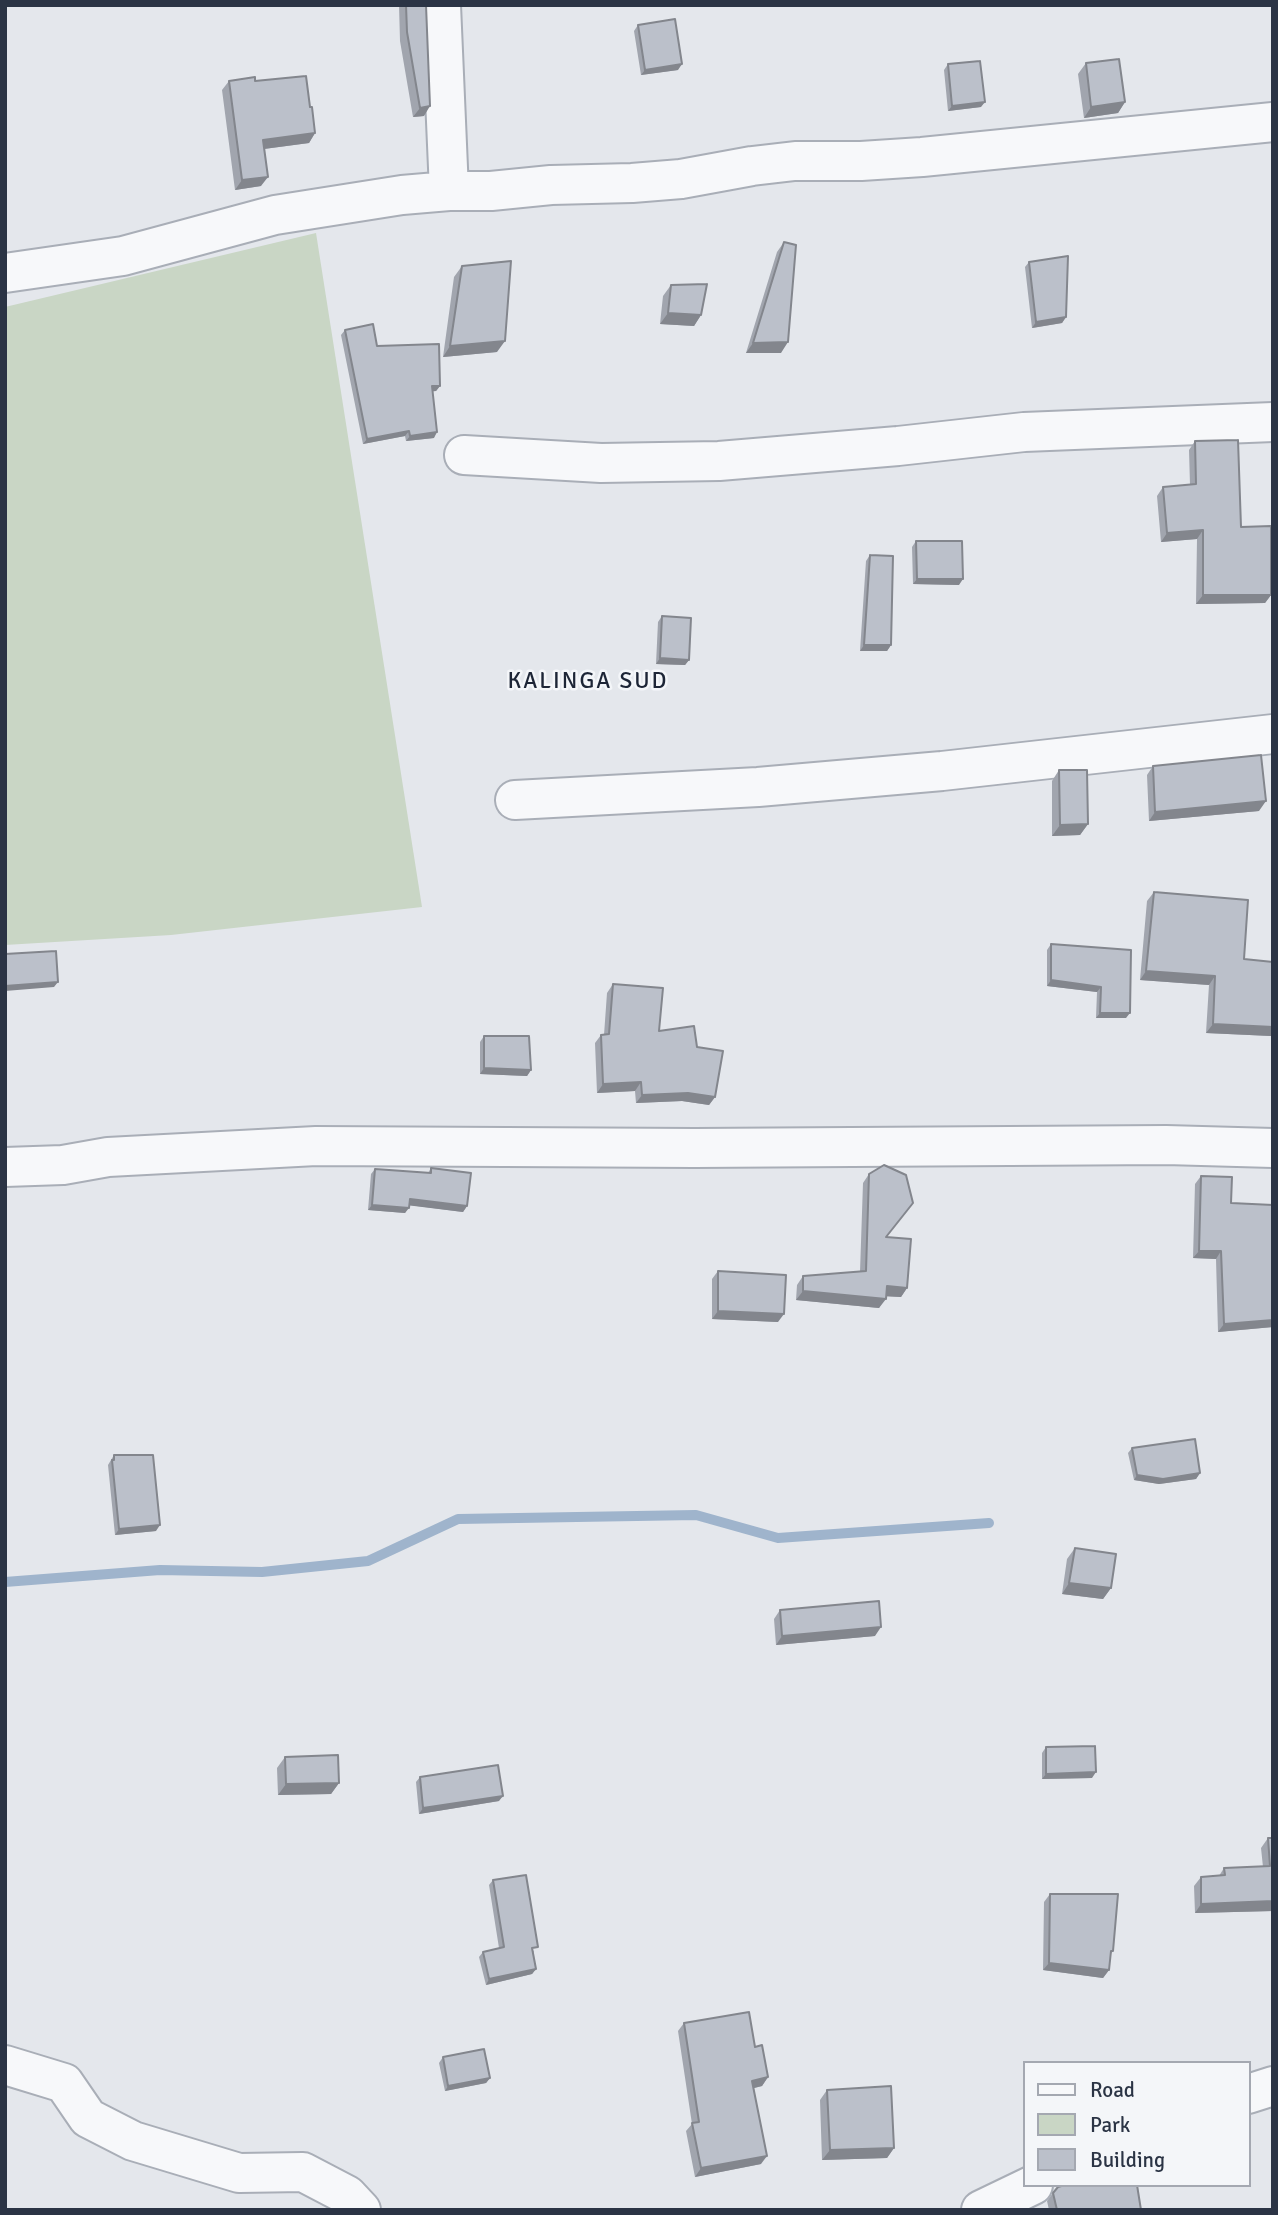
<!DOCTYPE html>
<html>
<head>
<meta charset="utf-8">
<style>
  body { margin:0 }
  #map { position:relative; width:1278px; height:2215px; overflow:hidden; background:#e4e7ec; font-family:Signika,sans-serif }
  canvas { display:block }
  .frame { position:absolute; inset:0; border:7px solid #2b3445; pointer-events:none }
  .legend { position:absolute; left:1023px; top:2061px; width:228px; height:126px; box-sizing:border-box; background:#f4f6f9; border:2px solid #a4a8b1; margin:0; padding:9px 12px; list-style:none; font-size:21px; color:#2b3445 }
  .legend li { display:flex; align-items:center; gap:14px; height:35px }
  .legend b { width:35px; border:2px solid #a4a8b1 }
</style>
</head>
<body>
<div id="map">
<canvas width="1278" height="2215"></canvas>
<div class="frame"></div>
<ul class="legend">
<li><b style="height:9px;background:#f7f8fa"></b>Road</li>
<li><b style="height:19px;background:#c9d6c5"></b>Park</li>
<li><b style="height:19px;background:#bbc0ca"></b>Building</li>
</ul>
</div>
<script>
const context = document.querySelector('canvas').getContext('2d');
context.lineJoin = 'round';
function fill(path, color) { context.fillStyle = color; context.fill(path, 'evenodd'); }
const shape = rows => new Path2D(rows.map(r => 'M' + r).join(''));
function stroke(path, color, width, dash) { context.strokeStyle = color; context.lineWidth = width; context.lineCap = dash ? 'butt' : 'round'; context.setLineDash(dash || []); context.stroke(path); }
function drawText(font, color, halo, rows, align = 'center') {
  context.font = font + ' Signika,sans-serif'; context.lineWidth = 5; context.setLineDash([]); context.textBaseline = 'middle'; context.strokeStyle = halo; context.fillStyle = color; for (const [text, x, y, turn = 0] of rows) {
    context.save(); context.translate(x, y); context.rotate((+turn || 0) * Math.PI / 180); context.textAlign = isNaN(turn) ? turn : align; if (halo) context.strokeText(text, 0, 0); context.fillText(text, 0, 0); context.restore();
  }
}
fill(shape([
  [316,233,422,907,171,935,5,945,5,307]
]), '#c9d6c5');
stroke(shape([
  [5,1582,160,1570,262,1572,368,1561,458,1519,696,1515,778,1538,989,1523]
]), '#9fb4cc', 10);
const minor = shape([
  [441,5,449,191],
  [5,273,123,256,275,215,402,195,449,191,491,191,551,185,632,183,681,179,752,166,795,161,861,161,922,157,1273,122],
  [464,455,601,463,719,461,898,446,1024,432,1273,422],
  [515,800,758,787,942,771,1273,734],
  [5,1167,63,1165,108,1157,316,1146,695,1148,1166,1145,1273,1148],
  [5,2065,64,2083,88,2118,133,2141,239,2173,303,2172,347,2195,361,2210],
  [1248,2094,1273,2086],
  [981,2210,1033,2185]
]);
stroke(minor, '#a9aeb7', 42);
stroke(minor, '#f7f8fa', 38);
fill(shape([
  [399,5,426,5,424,116,413,117,400,41],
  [638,25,678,70,641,75,634,31],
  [1086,63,1125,102,1118,113,1084,118,1078,74],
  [948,64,981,107,948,111,944,70],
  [229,81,255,81,310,107,315,133,309,143,264,149,261,186,235,190,222,90],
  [784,242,781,353,746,353,777,252],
  [1029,262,1066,317,1062,323,1032,328,1025,267],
  [462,266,497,352,443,357,454,277],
  [671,285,701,315,694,326,660,324,663,296],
  [345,330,377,346,440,386,436,391,432,391,434,438,406,441,405,436,363,444,341,335],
  [1195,441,1241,527,1271,595,1265,603,1196,604,1197,539,1161,542,1157,496,1163,487,1190,485,1189,450],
  [916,541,959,585,913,584,912,547],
  [870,555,891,645,887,651,860,651,866,561],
  [662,616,689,660,685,665,656,664,658,622],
  [1153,766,1259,811,1149,821,1147,775],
  [1059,770,1088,824,1080,835,1052,836,1052,781],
  [1154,892,1244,959,1273,962,1273,1034,1271,1036,1206,1033,1209,985,1140,980,1147,901],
  [1051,944,1131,950,1126,1018,1096,1018,1097,992,1047,986,1047,950],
  [613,984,659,1031,697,1047,715,1097,709,1105,682,1101,636,1103,635,1091,597,1093,595,1043,601,1035,604,1035,607,993],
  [484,1036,531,1070,527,1076,480,1074,480,1042],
  [431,1168,467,1206,463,1212,409,1205,405,1213,368,1210,371,1174,375,1169,428,1173],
  [869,1174,887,1237,907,1288,901,1297,886,1296,879,1308,796,1300,797,1285,803,1276,860,1272,863,1183],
  [1201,1176,1231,1203,1273,1205,1273,1327,1218,1332,1216,1259,1193,1258,1195,1184],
  [718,1271,778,1322,712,1319,712,1279],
  [1132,1448,1200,1473,1196,1479,1159,1484,1134,1480,1128,1453],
  [114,1455,156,1531,115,1535,108,1465],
  [1075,1548,1111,1588,1103,1599,1062,1594,1067,1559],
  [780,1610,875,1636,776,1645,774,1619],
  [1046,1747,1092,1778,1042,1779,1042,1753],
  [285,1757,339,1783,331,1794,278,1795,277,1768],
  [420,1777,499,1801,419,1814,416,1782],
  [1268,1838,1273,1838,1273,1911,1195,1913,1194,1886,1201,1877,1219,1876,1224,1868,1263,1867,1261,1848],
  [493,1880,534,1952,533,1953,536,1969,532,1974,486,1985,479,1957,483,1952,499,1948,489,1885],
  [1050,1894,1113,1951,1110,1955,1109,1970,1103,1978,1043,1970,1044,1902],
  [684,2023,768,2077,762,2086,754,2088,761,2164,695,2177,686,2131,692,2124,678,2031],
  [443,2057,490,2078,486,2083,445,2091,439,2063],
  [827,2090,894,2148,887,2158,822,2160,820,2100],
  [1053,2193,1141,2210,1049,2210,1047,2201]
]), '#a1a5ae');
fill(shape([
  [682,64,678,70,641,75,645,70],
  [985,102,981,107,948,111,952,106],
  [1125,102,1118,113,1084,118,1091,107],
  [430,106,424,116,413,117,420,108],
  [315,133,309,143,256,150,263,140],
  [268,177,261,186,235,190,242,180],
  [668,313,701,315,694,326,660,324],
  [1066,317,1062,323,1032,328,1036,322],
  [505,341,497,352,443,357,450,346],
  [788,342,781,353,746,353,753,343],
  [432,386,440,386,436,391,428,392],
  [409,431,405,436,363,444,367,439],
  [437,432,434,438,406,441,410,436],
  [1203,530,1197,539,1161,542,1167,533],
  [917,579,963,579,959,585,913,584],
  [1203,595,1271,595,1265,603,1196,604],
  [864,645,891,645,887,651,860,651],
  [660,658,689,660,685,665,656,664],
  [1266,801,1259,811,1149,821,1155,812],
  [1088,824,1080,835,1052,836,1060,825],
  [1146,971,1215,976,1209,985,1140,980],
  [1051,980,1101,987,1097,992,1047,986],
  [58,982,54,987,5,991,5,986],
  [1100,1013,1130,1013,1126,1018,1096,1018],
  [1213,1024,1273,1027,1273,1034,1271,1036,1206,1033],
  [484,1068,531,1070,527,1076,480,1074],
  [641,1082,635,1091,597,1093,603,1084],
  [688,1093,715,1097,709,1105,682,1101,636,1103,642,1095],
  [410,1199,467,1206,463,1212,406,1205],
  [372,1205,409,1208,405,1213,368,1210],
  [1199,1251,1221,1251,1216,1259,1193,1258],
  [887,1286,907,1288,901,1297,880,1296],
  [803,1291,886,1299,879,1308,796,1300],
  [718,1311,784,1314,778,1322,712,1319],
  [1273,1320,1273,1327,1218,1332,1224,1324],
  [1200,1473,1196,1479,1159,1484,1134,1480,1137,1475],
  [160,1525,156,1531,115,1535,119,1529],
  [1069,1583,1111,1588,1103,1599,1062,1594],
  [881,1627,875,1636,776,1645,782,1636],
  [1096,1772,1092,1778,1042,1779,1046,1774],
  [339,1783,331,1794,278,1795,286,1784],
  [503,1796,499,1801,419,1814,423,1808],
  [1273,1901,1273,1911,1195,1913,1201,1904],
  [1049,1963,1109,1970,1103,1978,1043,1970],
  [536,1969,532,1974,486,1985,489,1979],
  [768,2077,762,2086,746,2090,752,2081],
  [490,2078,486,2083,445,2091,448,2086],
  [894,2148,887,2158,822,2160,830,2150],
  [767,2156,761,2164,695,2177,701,2168]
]), '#83868d');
const building = shape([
  [406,5,426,5,430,106,420,108,407,32,406,5],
  [675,19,682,64,645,70,638,25,675,19],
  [1119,59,1125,102,1091,107,1086,63,1119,59],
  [980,61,985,102,952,106,948,64,980,61],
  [306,76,310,107,312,107,315,133,263,140,268,177,242,180,229,81,255,77,255,81,306,76],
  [784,242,796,245,788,342,753,343,784,242],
  [1068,256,1066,317,1036,322,1029,262,1068,256],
  [511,261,505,341,450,346,462,266,511,261],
  [707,284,701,315,668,313,671,285,707,284],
  [373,324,377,346,439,344,440,386,432,386,437,432,410,436,409,431,367,439,345,330,373,324],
  [1238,440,1241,527,1271,526,1271,595,1203,595,1203,530,1167,533,1163,487,1196,484,1195,441,1238,440],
  [916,541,962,541,963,579,917,579,916,541],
  [870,555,893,556,891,645,864,645,870,555],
  [662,616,691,618,689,660,660,658,662,616],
  [1261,755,1266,801,1155,812,1153,766,1261,755],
  [1059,770,1087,770,1088,824,1060,825,1059,770],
  [1154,892,1248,900,1244,959,1273,962,1273,1027,1213,1024,1215,976,1146,971,1154,892],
  [1051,944,1131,950,1130,1013,1100,1013,1101,987,1051,980,1051,944],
  [56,951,58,982,5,986,5,954,56,951],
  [613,984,663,988,659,1031,694,1026,697,1047,723,1051,715,1097,688,1093,642,1095,641,1082,603,1084,601,1035,609,1034,613,984],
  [484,1036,529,1036,531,1070,484,1068,484,1036],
  [884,1165,906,1175,913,1203,886,1237,911,1239,907,1288,887,1286,886,1299,803,1291,803,1276,866,1271,869,1174,884,1165],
  [431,1168,471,1173,467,1206,410,1199,409,1208,372,1205,375,1169,431,1173,431,1168],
  [1201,1176,1232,1177,1231,1203,1273,1205,1273,1320,1224,1324,1221,1251,1199,1251,1201,1176],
  [718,1271,786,1275,784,1314,718,1311,718,1271],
  [1195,1439,1200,1473,1163,1479,1137,1475,1132,1448,1195,1439],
  [114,1455,153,1455,160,1525,119,1529,112,1460,114,1460,114,1455],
  [1075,1548,1116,1554,1111,1588,1069,1583,1075,1548],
  [879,1601,881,1627,782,1636,780,1610,879,1601],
  [1095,1746,1096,1772,1046,1774,1046,1747,1095,1746],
  [338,1755,339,1783,286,1784,285,1757,338,1755],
  [498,1765,503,1796,423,1808,420,1777,498,1765],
  [1268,1838,1273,1838,1273,1901,1201,1904,1201,1877,1225,1875,1224,1868,1270,1866,1268,1838],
  [526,1875,538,1947,532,1948,536,1969,489,1979,483,1952,504,1947,493,1880,526,1875],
  [1050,1894,1118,1894,1113,1951,1111,1951,1109,1970,1049,1963,1050,1894],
  [749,2012,755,2047,762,2045,768,2077,752,2081,767,2156,701,2168,692,2123,699,2122,684,2023,749,2012],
  [484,2049,490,2078,448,2086,443,2057,484,2049],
  [891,2086,894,2148,830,2150,827,2090,891,2086],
  [1065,2185,1137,2185,1141,2210,1057,2210,1053,2193,1058,2187,1065,2185]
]);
fill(building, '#bbc0ca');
stroke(building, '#83868d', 2);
context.letterSpacing = '2px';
drawText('23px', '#1d2536', '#f4f6f9', [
  ["KALINGA SUD",588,682]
]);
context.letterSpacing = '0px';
</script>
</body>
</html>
